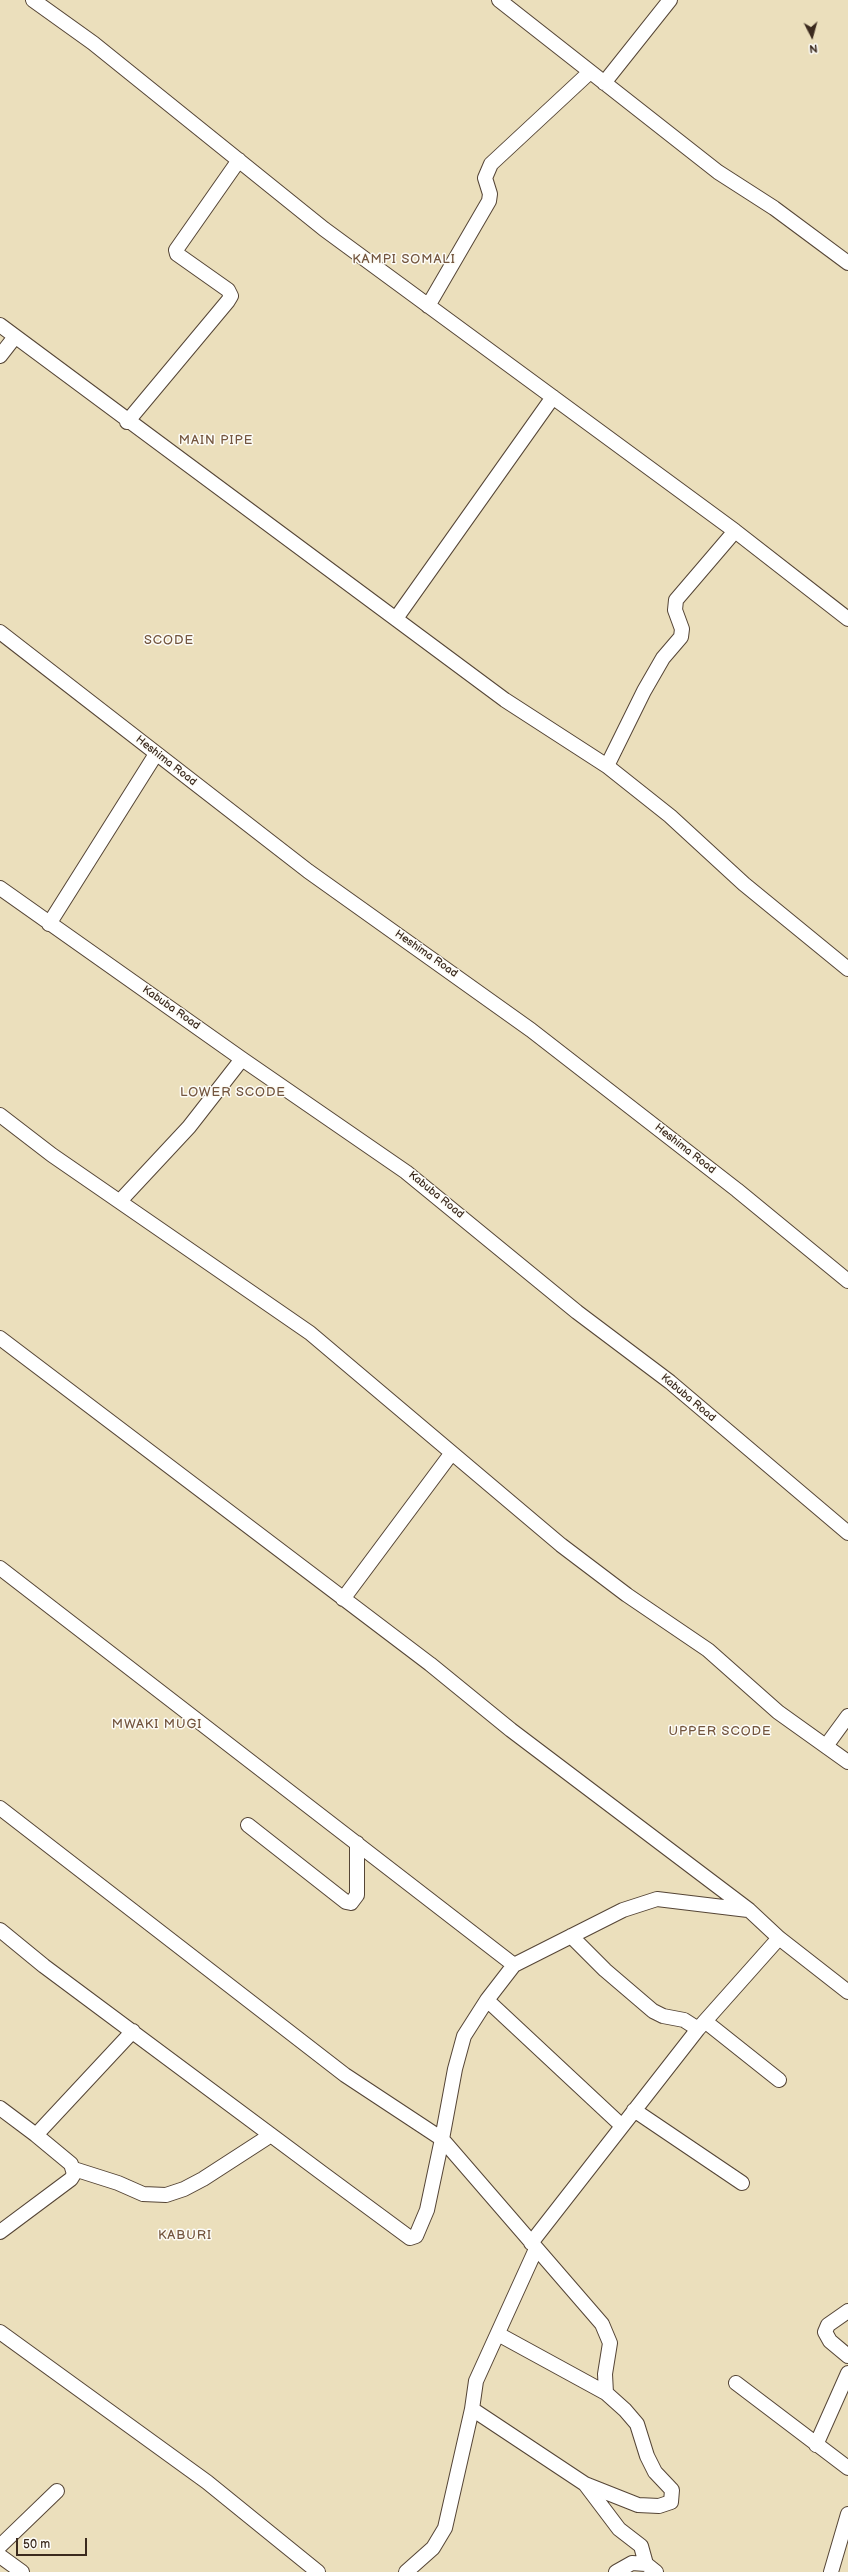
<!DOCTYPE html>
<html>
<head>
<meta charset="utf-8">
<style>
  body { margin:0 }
  #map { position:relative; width:848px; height:2572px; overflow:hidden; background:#ebdfbc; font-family:"Balsamiq Sans",sans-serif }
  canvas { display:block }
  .north { position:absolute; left:792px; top:16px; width:40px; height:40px; -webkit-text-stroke:3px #fdfcf7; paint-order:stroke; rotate:174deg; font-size:11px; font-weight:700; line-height:16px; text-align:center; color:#3b2a1e }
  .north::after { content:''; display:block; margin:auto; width:14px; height:18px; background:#3b2a1e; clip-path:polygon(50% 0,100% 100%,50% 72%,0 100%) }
  .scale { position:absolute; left:16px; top:2538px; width:71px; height:18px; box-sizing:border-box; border:2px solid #3b2a1e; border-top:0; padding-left:5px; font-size:12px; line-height:14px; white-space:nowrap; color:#3b2a1e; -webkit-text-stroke:3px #fdfcf7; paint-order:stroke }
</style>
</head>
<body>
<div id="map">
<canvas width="848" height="2572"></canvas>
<div class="north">N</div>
<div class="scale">50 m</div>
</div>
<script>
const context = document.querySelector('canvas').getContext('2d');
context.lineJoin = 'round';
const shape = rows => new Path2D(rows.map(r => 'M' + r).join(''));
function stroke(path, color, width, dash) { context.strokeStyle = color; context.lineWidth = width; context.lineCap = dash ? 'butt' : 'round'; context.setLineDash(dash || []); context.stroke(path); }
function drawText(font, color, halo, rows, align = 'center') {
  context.font = font + ' "Balsamiq Sans",sans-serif'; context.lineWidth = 3; context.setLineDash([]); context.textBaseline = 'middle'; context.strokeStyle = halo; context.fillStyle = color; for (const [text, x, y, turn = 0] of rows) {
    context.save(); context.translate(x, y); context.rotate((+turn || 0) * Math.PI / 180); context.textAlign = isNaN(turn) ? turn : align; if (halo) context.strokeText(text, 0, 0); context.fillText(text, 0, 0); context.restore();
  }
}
const minor = shape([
  [33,0,93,43,324,229,735,531,848,619],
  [499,0,718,172,774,208,848,263],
  [604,83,670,0],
  [428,306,489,201,490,194,485,178,491,164,590,72],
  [0,325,505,700,607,766,670,816,744,884,848,969],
  [0,356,14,338],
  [127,422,228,301,231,296,228,290,177,254,176,250,239,160],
  [397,617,553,397],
  [0,632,308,871,531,1030,737,1190,848,1281],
  [607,766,644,691,663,658,681,637,682,629,675,610,676,600,735,531],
  [0,888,242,1059,406,1172,577,1312,670,1382,848,1533],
  [49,924,156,754],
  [0,1115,52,1155,310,1333,561,1545,627,1595,708,1650,778,1712,848,1762],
  [120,1201,189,1127,242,1059],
  [0,1338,430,1664,511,1730,749,1910,779,1938,848,1992],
  [0,1568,514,1965],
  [343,1599,451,1454],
  [826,1746,848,1716],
  [0,1808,345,2075,442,2139,427,2210,416,2236,410,2238,322,2173,44,1966,0,1930],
  [248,1825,346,1902,351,1903,357,1895,357,1843],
  [571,1936,605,1970,653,2011,663,2016,684,2020,698,2029],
  [487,2000,621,2125],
  [706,2022,779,2080],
  [0,2108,36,2135],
  [634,2110,742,2183],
  [74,2169,118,2183,143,2194,166,2195,184,2189,203,2179,271,2135],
  [0,2232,71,2179,74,2174,71,2164,36,2135,133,2031],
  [531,2243,698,2029,779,1938],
  [848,2311,828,2325,825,2332,830,2341,848,2356],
  [0,2332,207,2482,318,2572],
  [498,2334,606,2393,625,2410,637,2424,647,2456,655,2472,672,2490,671,2502,659,2506,638,2505,585,2484],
  [736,2383,848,2468],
  [606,2393,605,2374,610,2343,602,2324,442,2139,455,2069,464,2036,487,2000,514,1965,623,1910,657,1899,748,1910],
  [472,2409,585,2484,619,2529,641,2546,646,2564],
  [816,2445,848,2373],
  [0,2546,57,2491],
  [0,2556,22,2572],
  [406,2572,433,2548,445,2528,472,2409,476,2381,536,2249],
  [616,2572,632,2563,646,2564,656,2572],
  [831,2572,848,2514]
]);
stroke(minor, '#554536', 16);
stroke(minor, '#fff', 14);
drawText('11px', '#3b2a1e', '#fdfcf7', [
  ["Heshima Road",166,761,38],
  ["Heshima Road",426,954,35],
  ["Kabuba Road",171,1008,35],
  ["Heshima Road",685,1149,38],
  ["Kabuba Road",436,1195,39],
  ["Kabuba Road",688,1398,40]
]);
context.letterSpacing = '1px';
drawText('13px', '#73553e', '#fdfcf7', [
  ["KAMPI SOMALI",404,260],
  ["MAIN PIPE",216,441],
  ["SCODE",169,641],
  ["LOWER SCODE",233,1093],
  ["MWAKI MUGI",157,1725],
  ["UPPER SCODE",720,1732],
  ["KABURI",185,2236]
]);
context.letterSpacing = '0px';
</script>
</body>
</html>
